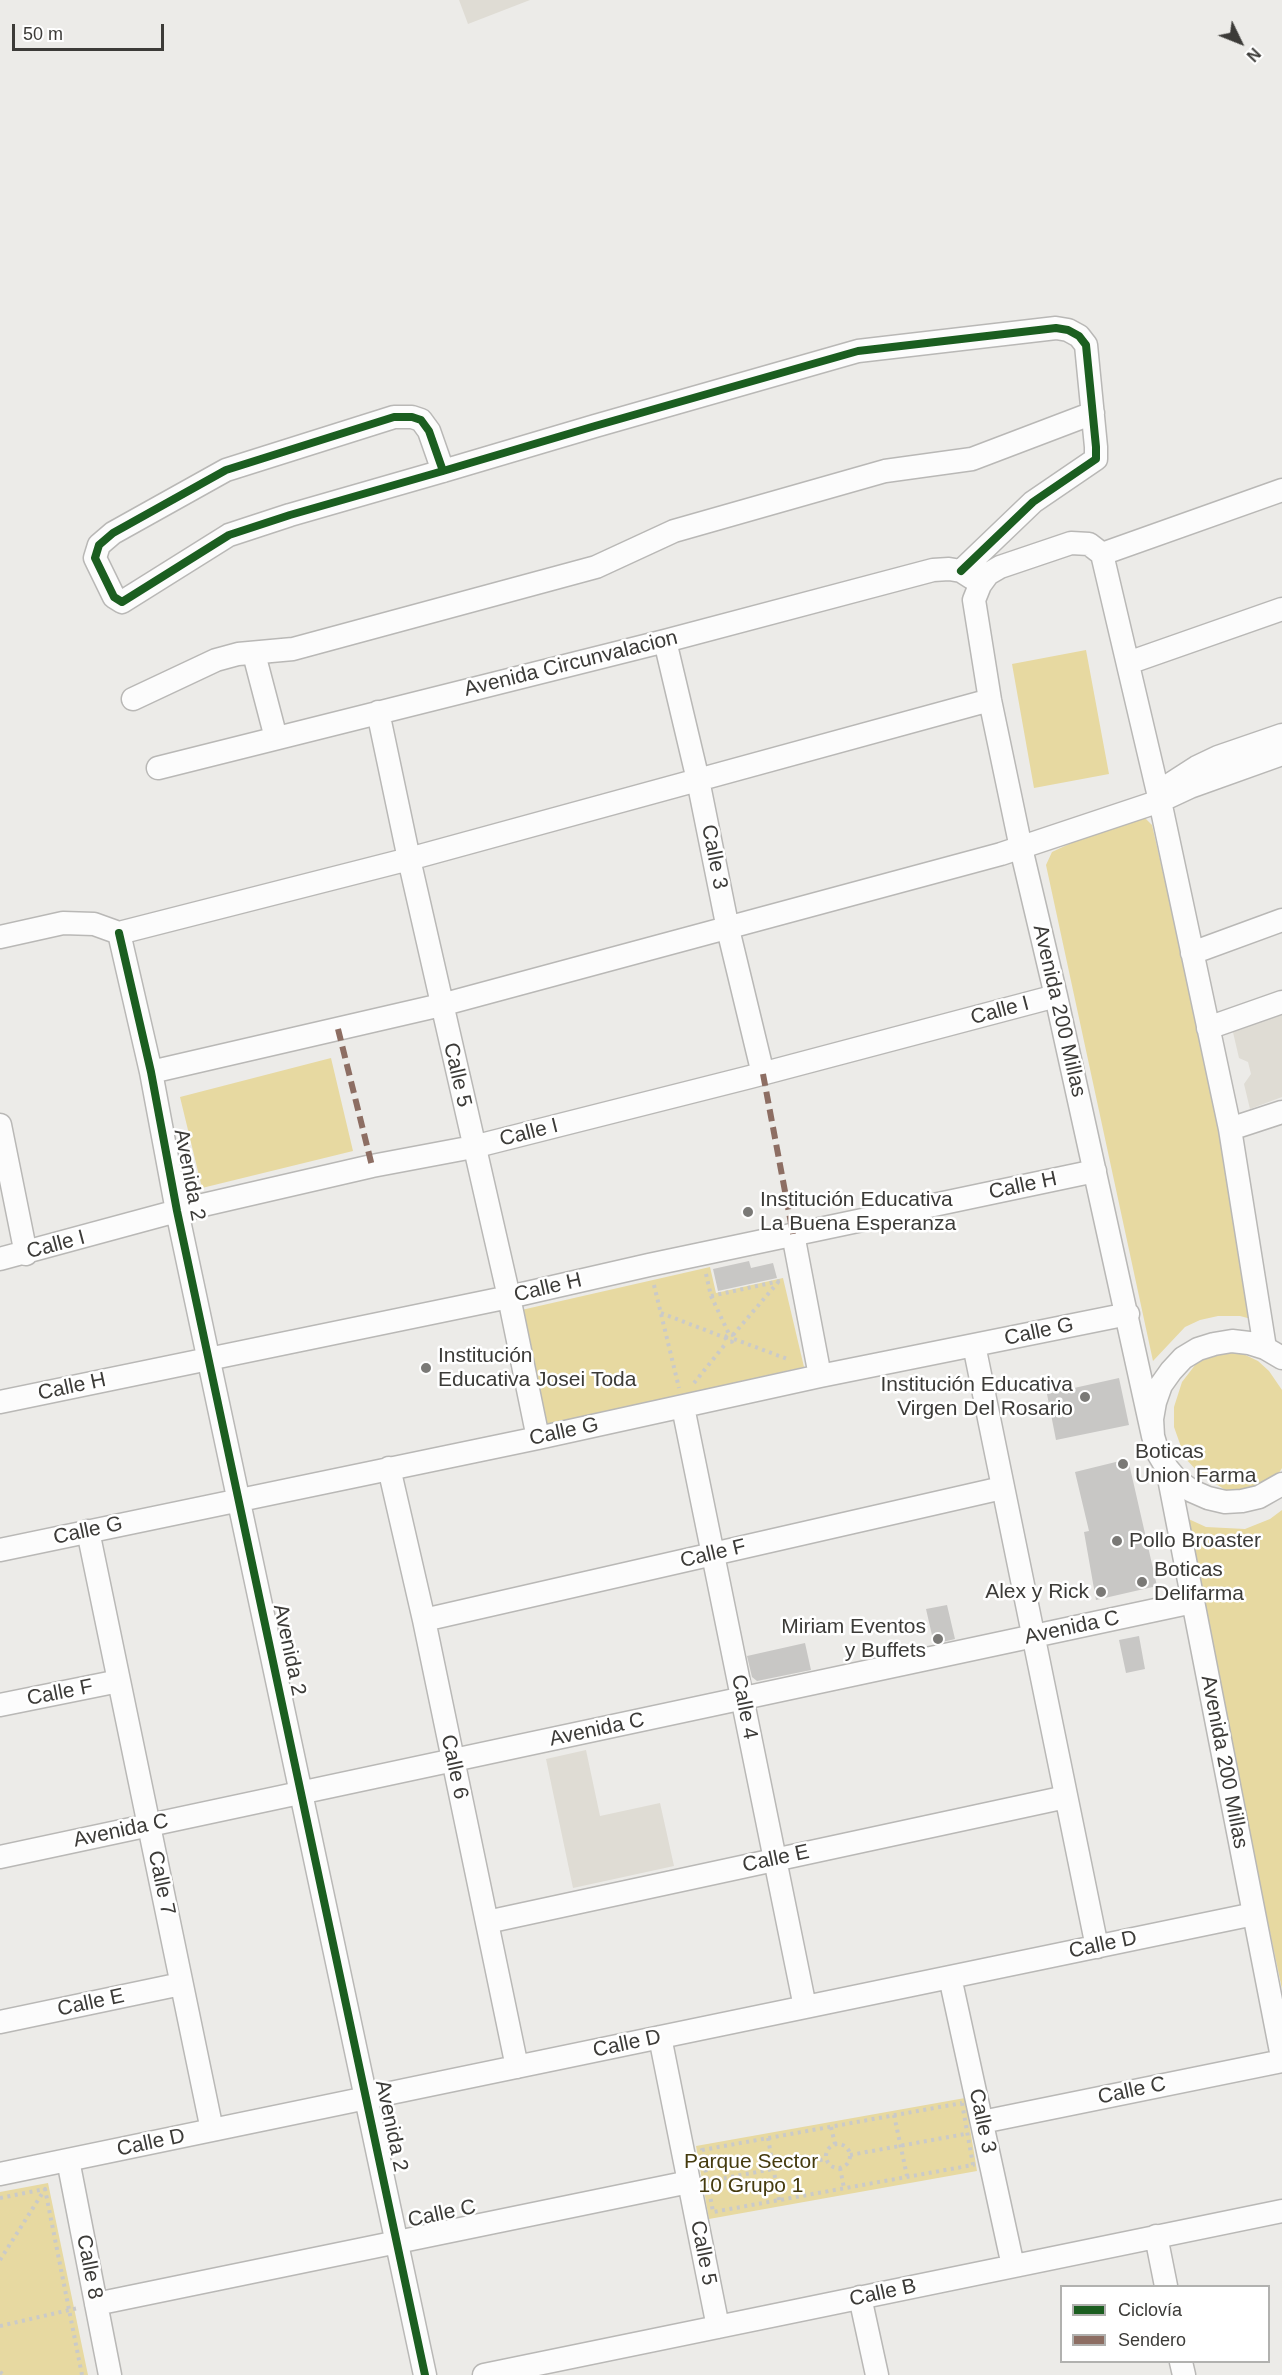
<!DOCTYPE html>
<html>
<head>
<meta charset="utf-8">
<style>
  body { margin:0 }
  #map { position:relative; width:1282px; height:2375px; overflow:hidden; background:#ecebe8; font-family:Arial,sans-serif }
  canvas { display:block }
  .legend { position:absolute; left:1060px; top:2285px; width:210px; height:78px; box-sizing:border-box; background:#fff; border:2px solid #b1b1af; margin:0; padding:8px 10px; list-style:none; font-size:18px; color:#3c3b38 }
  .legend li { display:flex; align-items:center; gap:12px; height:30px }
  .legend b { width:30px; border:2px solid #b1b1af }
  .north { position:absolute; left:1210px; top:12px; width:60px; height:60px; -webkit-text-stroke:4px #fff; paint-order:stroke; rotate:133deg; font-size:16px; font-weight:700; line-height:24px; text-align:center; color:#3c3b38 }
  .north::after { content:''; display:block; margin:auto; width:21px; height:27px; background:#3c3b38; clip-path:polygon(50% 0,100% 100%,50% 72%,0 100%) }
  .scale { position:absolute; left:12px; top:24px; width:152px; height:27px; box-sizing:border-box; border:3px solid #3c3b38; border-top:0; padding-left:8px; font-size:18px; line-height:21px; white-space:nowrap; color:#3c3b38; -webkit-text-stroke:4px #fff; paint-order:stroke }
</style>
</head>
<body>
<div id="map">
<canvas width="1282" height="2375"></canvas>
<ul class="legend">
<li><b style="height:8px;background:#1b5e20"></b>Ciclovía</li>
<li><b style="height:8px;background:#8d6e63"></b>Sendero</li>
</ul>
<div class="north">N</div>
<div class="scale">50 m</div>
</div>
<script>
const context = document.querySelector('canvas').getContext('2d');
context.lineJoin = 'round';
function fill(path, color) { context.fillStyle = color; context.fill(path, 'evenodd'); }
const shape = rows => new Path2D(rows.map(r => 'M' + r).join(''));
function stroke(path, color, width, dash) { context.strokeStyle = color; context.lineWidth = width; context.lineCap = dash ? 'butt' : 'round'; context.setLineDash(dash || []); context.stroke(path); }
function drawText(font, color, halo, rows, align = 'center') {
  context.font = font + ' Arial,sans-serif'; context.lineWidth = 5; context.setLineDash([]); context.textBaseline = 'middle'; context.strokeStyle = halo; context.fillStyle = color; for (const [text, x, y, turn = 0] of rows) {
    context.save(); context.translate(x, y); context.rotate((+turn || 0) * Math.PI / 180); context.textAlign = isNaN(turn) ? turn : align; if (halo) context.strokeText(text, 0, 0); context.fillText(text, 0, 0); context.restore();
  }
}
fill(shape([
  [459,0,530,0,468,24],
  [1282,1011,1282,1097,1250,1109,1244,1084,1251,1074,1248,1062,1239,1058,1232,1028],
  [586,1750,600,1816,660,1803,674,1866,573,1888,546,1759]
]), '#dfdcd4');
fill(shape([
  [1086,650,1109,774,1034,788,1012,664],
  [1131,815,1144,817,1152,825,1178,937,1259,1321,1240,1316,1218,1316,1200,1320,1185,1327,1153,1361,1046,865,1052,852],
  [331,1058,353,1151,202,1188,180,1097],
  [710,1267,716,1293,783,1278,804,1367,543,1426,517,1311],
  [1237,1351,1258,1361,1269,1371,1282,1390,1282,1468,1274,1481,1259,1490,1230,1493,1199,1473,1185,1458,1174,1427,1174,1407,1182,1382,1199,1360,1212,1353],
  [1282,1510,1282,1989,1182,1516,1206,1527,1245,1529,1270,1519],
  [965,2098,977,2171,709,2219,696,2146],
  [48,2183,88,2375,0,2375,0,2192]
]), '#e7d9a1');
fill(shape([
  [749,1261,751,1268,773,1263,777,1278,718,1291,713,1269],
  [1119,1378,1129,1425,1056,1440,1047,1394],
  [1128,1459,1157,1586,1096,1600,1084,1532,1089,1531,1075,1472],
  [947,1605,955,1639,934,1644,926,1609],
  [1139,1636,1145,1669,1126,1673,1119,1640],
  [805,1643,811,1670,757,1681,752,1677,747,1656]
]), '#c8c7c5');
const minor = shape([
  [443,471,429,431,421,420,412,417,394,417,226,470,113,533,99,545,95,558,114,597,122,602,229,535,290,515,443,471,595,426,858,351,1056,328,1068,330,1079,336,1086,345,1096,447,1096,459,1033,502,961,571],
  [1102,554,1089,544,1071,543,1000,567,988,574,980,585,974,600,990,700,1021,848,1056,996,1153,1436],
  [1102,554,1160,801,1230,1129,1265,1348],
  [1102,554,1282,490],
  [665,641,698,780,728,929,763,1074],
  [254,654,276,738],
  [1128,663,1282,609],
  [133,699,216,660,238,654,293,649,596,567,674,531,885,471,972,459,1093,413],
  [378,712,409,859,509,1297,538,1438],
  [158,768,665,641,933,570,949,569,961,571,972,578],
  [1169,785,1197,767,1218,757,1282,735],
  [119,933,151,1072,177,1211,425,2375],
  [0,937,63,923,94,924,119,933,409,859,990,700],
  [1192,953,1282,920],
  [1208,1028,1282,1002],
  [151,1072,441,1005,1001,854,1160,801,1190,787,1282,754],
  [0,1125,26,1254],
  [1230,1129,1282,1112],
  [793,1234,820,1376],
  [0,1259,177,1211,372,1166,473,1147,750,1077,1056,996],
  [974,1345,1097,1947],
  [1282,1358,1265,1348,1249,1343,1232,1341,1214,1344,1198,1349,1183,1358,1171,1371,1161,1385,1155,1402,1152,1419,1153,1436,1158,1453,1167,1468,1178,1481,1192,1491,1208,1498,1225,1502,1242,1501,1259,1497,1282,1484],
  [0,1402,509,1297,649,1265,1095,1171],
  [683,1407,805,2007],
  [389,1468,424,1620,517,2067],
  [1167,1468,1282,2057],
  [88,1531,212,2130],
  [0,1550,538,1438,820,1376,1128,1314],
  [424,1620,1002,1488],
  [0,1705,119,1681],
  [0,1857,1193,1602],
  [487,1922,1066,1797],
  [950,1977,1013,2266],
  [0,2022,181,1984],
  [660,2037,718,2327],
  [982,2122,1282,2061],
  [68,2160,110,2375],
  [0,2174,1254,1914],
  [1156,2236,1166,2286],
  [860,2297,877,2375],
  [96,2304,689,2182],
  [1181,2362,1184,2375],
  [484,2375,1282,2211]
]);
stroke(minor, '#b9b8b6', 25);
stroke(shape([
  [706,1274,711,1296,729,1334],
  [654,1285,679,1388],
  [711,1296,780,1281],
  [661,1313,726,1338],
  '726 1338a4 4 0 1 1 8 0a4 4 0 1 1-8 0Z',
  [733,1335,780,1280],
  [734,1339,790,1360],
  [694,1383,727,1342],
  [962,2103,973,2165,713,2212,702,2150,962,2103],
  [894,2115,907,2176],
  [831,2127,835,2144],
  [768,2138,779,2200],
  '826 2156a12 12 0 1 1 24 0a12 12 0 1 1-24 0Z',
  [850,2155,965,2134],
  [840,2168,844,2188],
  [709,2181,826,2159],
  [0,2198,45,2189,82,2375],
  [0,2260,45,2189],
  [0,2326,78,2308],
  [0,2372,4,2375]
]), '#cacac9', 4, [3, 4.5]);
stroke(minor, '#fcfcfc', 22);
stroke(shape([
  [338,1029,372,1166],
  [763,1074,793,1234]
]), '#8d6e63', 6, [12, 6]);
stroke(shape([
  [443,471,429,431,421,420,412,417,394,417,226,470,113,533,99,545,95,558,114,597,122,602,229,535,290,515,443,471,595,426,858,351,1056,328,1068,330,1079,336,1086,345,1096,447,1096,459,1033,502,961,571],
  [119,933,151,1072,177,1211,425,2375]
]), '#1b5e20', 8);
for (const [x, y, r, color] of [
  [748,1212,6,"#7a7976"],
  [426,1368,6,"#7a7976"],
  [1085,1397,6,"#7a7976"],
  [1123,1464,6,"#7a7976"],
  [1117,1541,6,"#7a7976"],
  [1142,1582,6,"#7a7976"],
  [1101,1592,6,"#7a7976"],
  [938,1639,6,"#7a7976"]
]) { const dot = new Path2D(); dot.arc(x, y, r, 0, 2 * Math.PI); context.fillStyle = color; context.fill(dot); stroke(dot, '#fff', 2); }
drawText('21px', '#3c3b38', '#fff', [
  ["Avenida Circunvalacion",571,664,-14],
  ["Calle 3",714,857,79],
  ["Calle I",1000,1011,-15],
  ["Avenida 200 Millas",1059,1011,77],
  ["Calle 5",457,1075,77],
  ["Calle I",529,1133,-14],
  ["Avenida 2",189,1175,79],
  ["Calle H",1023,1186,-12],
  ["Calle I",56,1245,-15],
  ["Calle H",548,1288,-13],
  ["Calle G",1039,1332,-12],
  ["Calle H",72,1387,-12],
  ["Calle G",564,1432,-12],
  ["Calle G",88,1531,-12],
  ["Calle F",713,1554,-13],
  ["Avenida C",1072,1628,-12],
  ["Avenida 2",289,1650,78],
  ["Calle F",60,1693,-11],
  ["Calle 4",744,1707,79],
  ["Avenida C",597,1730,-12],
  ["Avenida 200 Millas",1224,1762,79],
  ["Calle 6",454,1767,78],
  ["Avenida C",121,1831,-12],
  ["Calle E",776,1859,-12],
  ["Calle 7",161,1883,78],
  ["Calle D",1103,1945,-12],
  ["Calle E",91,2003,-12],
  ["Calle D",627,2044,-12],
  ["Calle C",1132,2091,-12],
  ["Calle 3",982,2121,78],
  ["Avenida 2",391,2126,78],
  ["Calle D",151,2143,-12],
  ["Calle C",442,2214,-12],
  ["Calle 5",703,2253,79],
  ["Calle 8",89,2267,79],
  ["Calle B",883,2293,-12]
]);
drawText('21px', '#3c3b38', '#fff', [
  ["Institución Educativa",760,1200],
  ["La Buena Esperanza",760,1224],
  ["Institución",438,1356],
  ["Educativa Josei Toda",438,1380],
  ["Institución Educativa",1073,1385,"right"],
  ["Virgen Del Rosario",1073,1409,"right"],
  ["Boticas",1135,1452],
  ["Union Farma",1135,1476],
  ["Pollo Broaster",1129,1541],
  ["Boticas",1154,1570],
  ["Delifarma",1154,1594],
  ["Alex y Rick",1089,1592,"right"],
  ["Miriam Eventos",926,1627,"right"],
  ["y Buffets",926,1651,"right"]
], 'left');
drawText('21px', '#453b0e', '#fff', [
  ["Parque Sector",751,2162],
  ["10 Grupo 1",751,2186]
]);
</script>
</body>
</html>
